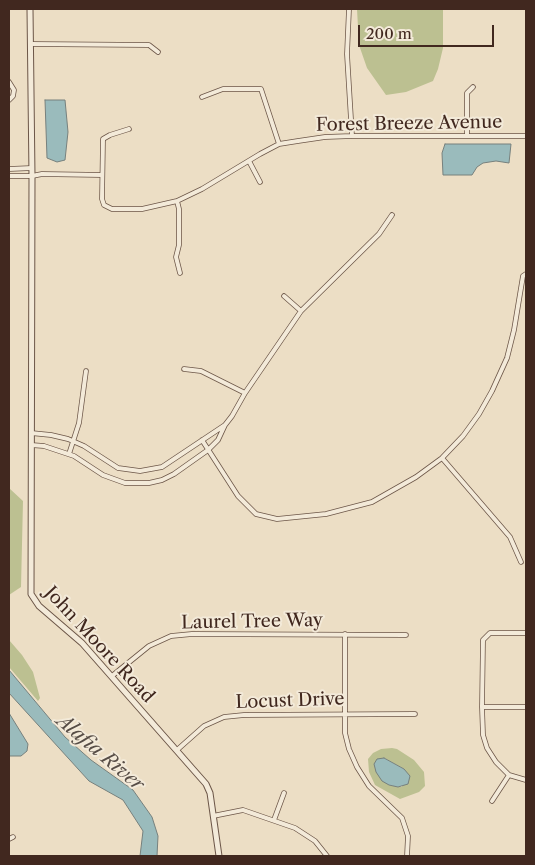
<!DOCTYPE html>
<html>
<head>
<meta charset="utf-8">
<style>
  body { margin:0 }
  #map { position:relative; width:535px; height:865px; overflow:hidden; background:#ecdec5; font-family:"Libre Caslon Text",serif }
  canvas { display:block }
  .frame { position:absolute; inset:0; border:10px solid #41281f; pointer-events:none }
  .scale { position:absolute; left:358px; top:25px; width:136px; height:22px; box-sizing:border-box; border:2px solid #41281f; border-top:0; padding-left:6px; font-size:15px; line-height:18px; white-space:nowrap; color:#41281f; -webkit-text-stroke:4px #f3ead9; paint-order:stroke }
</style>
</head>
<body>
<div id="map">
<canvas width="535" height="865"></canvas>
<div class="frame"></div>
<div class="scale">200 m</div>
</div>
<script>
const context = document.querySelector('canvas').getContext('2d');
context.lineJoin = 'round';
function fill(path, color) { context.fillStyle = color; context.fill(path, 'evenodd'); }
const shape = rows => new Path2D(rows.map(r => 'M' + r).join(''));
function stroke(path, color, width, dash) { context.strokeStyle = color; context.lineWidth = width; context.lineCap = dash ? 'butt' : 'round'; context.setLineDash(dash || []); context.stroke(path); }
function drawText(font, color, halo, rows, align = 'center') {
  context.font = font + ' "Libre Caslon Text",serif'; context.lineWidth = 4; context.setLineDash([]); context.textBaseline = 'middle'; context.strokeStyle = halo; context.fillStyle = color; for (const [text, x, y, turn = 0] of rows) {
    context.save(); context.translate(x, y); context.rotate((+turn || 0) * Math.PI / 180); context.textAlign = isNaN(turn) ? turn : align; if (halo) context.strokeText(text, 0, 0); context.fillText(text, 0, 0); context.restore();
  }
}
fill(shape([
  [357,9,443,9,443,48,438,69,433,81,406,92,386,95,367,68,359,45],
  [9,488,23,501,21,587,9,595],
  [9,640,22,655,33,672,40,698,38,701,9,667],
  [392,748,397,749,414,760,424,772,425,786,419,792,400,799,375,785,369,772,368,759,373,753,381,749],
  [384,758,404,769,402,787,389,785]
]), '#bcc091');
const water = shape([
  [45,100,65,100,68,132,65,160,57,162,47,158,45,100],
  [445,144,511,144,509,163,496,161,483,163,477,167,472,175,443,175,442,153,445,144],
  [9,670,65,737,91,760,133,790,152,817,158,836,157,856,140,856,143,831,123,800,89,781,9,693,9,670],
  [9,713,28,744,27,751,21,756,9,756,9,713],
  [384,758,404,769,410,776,408,784,398,787,389,785,382,781,376,772,374,764,377,759,384,758]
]);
fill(water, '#9abbbc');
stroke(water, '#76807d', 1);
const minor = shape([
  [349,9,347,54,352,136],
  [31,44,149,45,158,52],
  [9,82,14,90,13,96,9,100],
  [202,97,223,89,261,89,279,144],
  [129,129,110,135,103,139,102,199,104,205,112,209,142,209,177,201,202,189,260,154,279,144,298,141,325,137,352,136,526,136],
  [467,136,467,93,473,87],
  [249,161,260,182],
  [9,169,32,168],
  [9,176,32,176,42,174,102,175],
  [177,201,179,209,179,245,176,257,180,273],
  [284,296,301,311],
  [184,369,201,371,245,393],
  [31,433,51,435,68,439,84,446,118,468,140,471,162,467,225,425],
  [202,440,238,496,256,514,277,519,326,514,372,502,416,477,442,458,463,436,479,414,492,391,507,358,514,330,523,276,526,274],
  [31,445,44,446,74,456,103,475,125,483,149,483,162,480,174,474,208,450,218,440,225,425,232,416,245,393,301,311,379,234,392,215],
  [69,454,79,423,86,371],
  [442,458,510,537,521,562],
  [526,633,490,633,483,640,482,707,483,735,487,748,496,762,509,775,526,780],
  [345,634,345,733,349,749,357,767,369,786,402,818,408,836,407,856],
  [112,676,149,646,171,636,192,634,406,635],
  [482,707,526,707],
  [177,750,204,726,224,717,244,715,415,714],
  [492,801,509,775],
  [213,816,243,810,295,828,315,841,327,856],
  [274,820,284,793],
  [9,839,13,837]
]);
const tertiary = shape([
  [30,9,32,176,31,594,39,606,82,643,206,784,210,793,219,856]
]);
stroke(minor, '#6c5648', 5.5);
stroke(tertiary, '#6c5648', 7);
stroke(minor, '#f3ead9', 4);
stroke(tertiary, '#f3ead9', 5);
drawText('18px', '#41281f', '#f3ead9', [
  ["Forest Breeze Avenue",409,124,-1],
  ["Laurel Tree Way",252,622,-1],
  ["John Moore Road",99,645,47],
  ["Locust Drive",290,701,-2]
]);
drawText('italic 19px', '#574d46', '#f3ead9', [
  ["Alafia River",100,753,40]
]);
</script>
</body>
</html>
